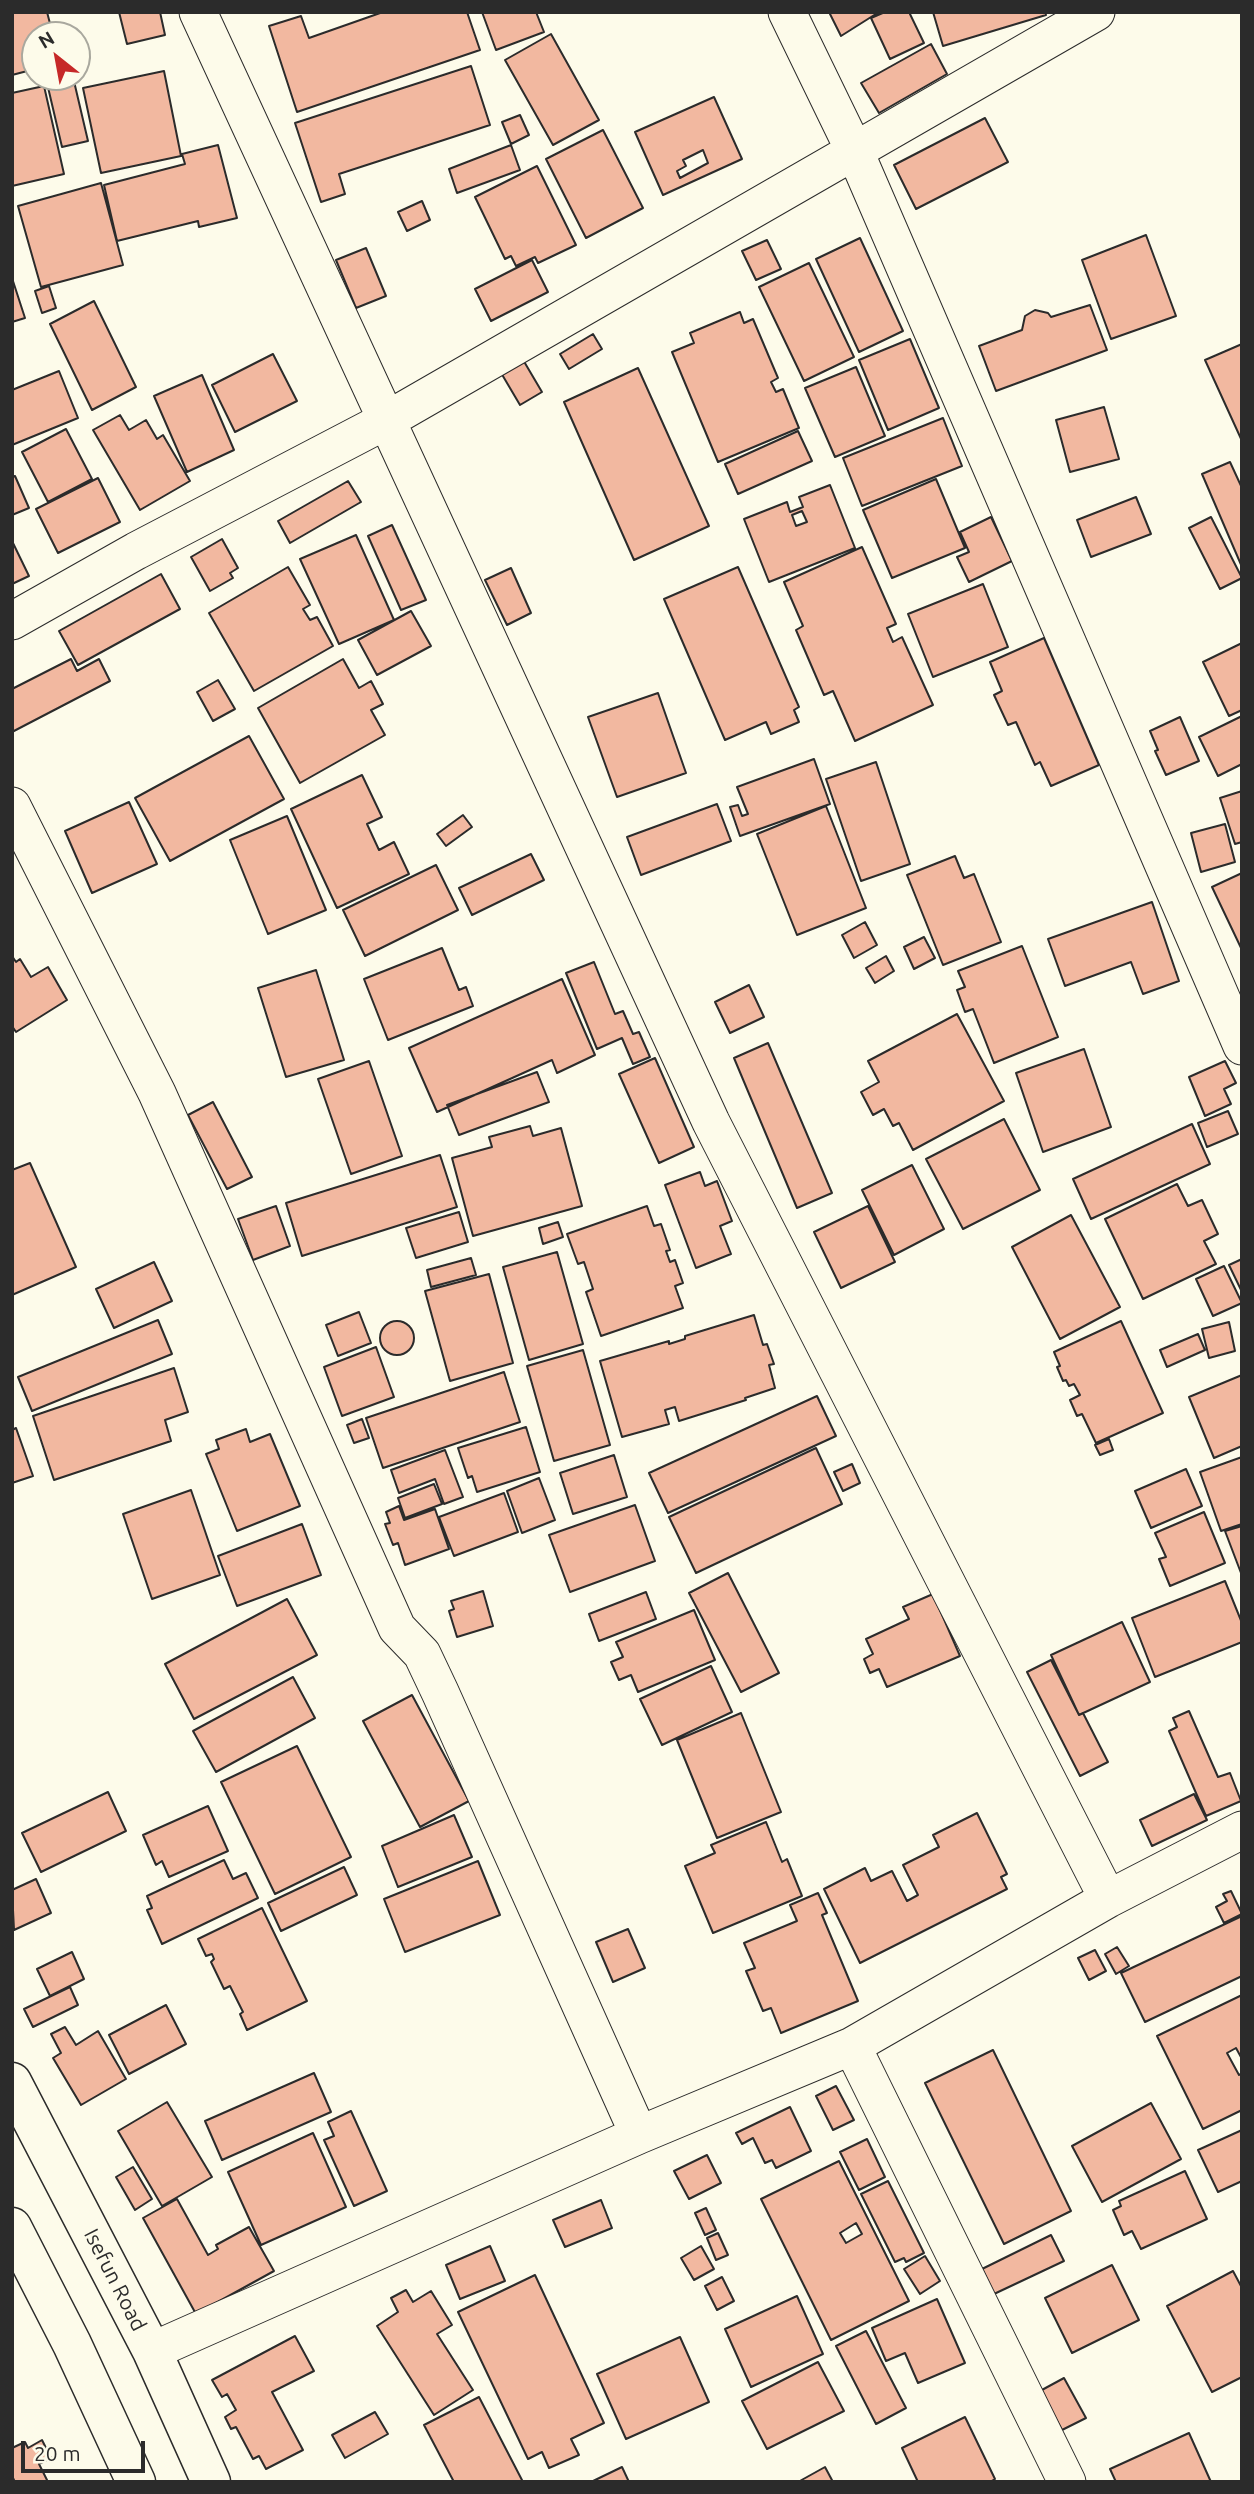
<!DOCTYPE html>
<style>
body{margin:0}
#map{position:relative;width:1254px;height:2494px;overflow:hidden;background:#fdfbea;font-family:Ubuntu,sans-serif}
canvas{display:block}
.frame{position:absolute;inset:0;border:14px solid #2b2b2b;pointer-events:none}
.north{position:absolute;left:21px;top:21px;width:70px;height:70px;box-sizing:border-box;background:#fdfbea;border:2px solid #a9a89e;border-radius:50%;rotate:329deg;font-size:19px;font-weight:700;line-height:28px;text-align:center;color:#2b2b2b}
.north::after{content:'';display:block;margin:auto;width:24px;height:32px;background:#c62828;clip-path:polygon(50% 0,100% 100%,50% 72%,0 100%)}
.scale{position:absolute;left:21px;top:2441px;width:124px;height:32px;box-sizing:border-box;border:4px solid #2b2b2b;border-top:0;padding-left:9px;font-size:21px;line-height:24px;white-space:nowrap;color:#2b2b2b;-webkit-text-stroke:5px #fdfbea;paint-order:stroke}
</style>
<div id="map">
<canvas width="1254" height="2494"></canvas>
<div class="frame"></div>
<div class="north">N</div>
<div class="scale">20 m</div>
</div>
<script>
const c = document.querySelector('canvas').getContext('2d');
c.lineJoin = 'round';
function fill(path, color) { c.fillStyle = color; c.fill(path, 'evenodd'); }
function trace(path, color, width, dash) { c.strokeStyle = color; c.lineWidth = width; c.lineCap = dash ? 'butt' : 'round'; c.setLineDash(dash || []); c.stroke(path); }
function write(font, color, halo, rows, align = 'center') {
  c.font = font + ' Ubuntu,sans-serif'; c.lineWidth = 5; c.setLineDash([]); c.textBaseline = 'middle'; c.strokeStyle = halo; c.fillStyle = color; for (const [text, x, y, turn = 0] of rows) {
    c.save(); c.translate(x, y); c.rotate((+turn || 0) * Math.PI / 180); c.textAlign = isNaN(turn) ? turn : align; if (halo) c.strokeText(text, 0, 0); c.fillText(text, 0, 0); c.restore();
  }
}
const building = new Path2D(`
 M12,12H47L53,35H35V69L12,75Z
 M119,12H160L165,35L127,44Z
 M383,12H467L480,50L297,112L269,26L301,16L309,38Z
 M482,12H536L544,32L496,50Z
 M829,12H879L841,36Z
 M885,12H909L924,43L890,59L871,18Z
 M933,12H1045L1046,15L943,46Z
 M551,34L599,120L553,145L505,60Z
 M931,44L947,74L879,113L861,83Z
 M471,66L490,125L339,174L345,194L321,202L295,123Z
 M164,71L181,156L101,173L83,88Z
 M73,77L88,141L62,147L47,83Z
 M44,86L64,174L12,186V93Z
 M714,97L742,159L663,195L635,132ZM703,150L708,163L680,178L677,171L686,166L683,160Z
 M520,115L529,135L511,144L502,122Z
 M985,118L1008,162L916,209L894,165Z
 M603,130L643,208L586,238L546,159Z
 M218,145L237,218L199,227L198,221L117,241L104,185L185,164L182,154Z
 M511,145L520,170L457,193L449,169Z
 M537,166L576,245L538,263L535,257L516,266L511,256L505,259L475,197Z
 M101,183L123,265L41,287L18,206Z
 M422,201L430,220L407,231L398,212Z
 M1146,235L1176,316L1111,339L1082,260Z
 M860,238L903,331L859,352L816,259Z
 M767,240L781,269L756,280L742,251Z
 M366,248L386,296L356,308L336,260Z
 M532,260L548,292L491,321L475,289Z
 M809,263L854,357L804,381L759,287Z
 M12,278L25,318L12,322Z
 M49,286L56,308L42,313L35,291Z
 M94,301L136,387L92,410L50,324Z
 M1090,305L1107,350L996,391L979,346L1022,330L1025,316L1035,310L1048,313L1051,317Z
 M740,312L744,323L753,319L778,378L771,382L776,392L783,389L799,428L718,462L672,352L694,343L690,333Z
 M593,334L602,349L569,369L560,354Z
 M910,339L939,408L888,430L859,360Z
 M1242,344V441L1205,360Z
 M519,353L542,392L520,405L497,366Z
 M273,354L297,401L235,432L212,385Z
 M856,367L885,436L835,457L805,388Z
 M638,368L709,526L634,560L564,402Z
 M59,371L78,418L12,445V390Z
 M202,375L234,450L187,472L154,396Z
 M1104,407L1119,459L1070,472L1056,420Z
 M120,415L129,430L146,420L157,439L163,435L190,481L140,510L93,430Z
 M943,418L962,466L862,506L843,458Z
 M66,429L92,479L48,502L22,452Z
 M798,431L812,461L738,494L725,464Z
 M1230,462L1242,488V567L1202,474Z
 M15,476L29,508L12,515V477Z
 M98,478L120,522L58,553L36,509Z
 M936,479L965,548L892,578L863,510Z
 M348,481L361,502L290,543L278,521Z
 M830,485L855,548L769,582L744,519L787,502L790,512L803,507L799,497ZM802,511L807,522L796,526L792,515Z
 M1136,497L1151,534L1091,557L1077,520Z
 M991,517L1012,561L969,582L957,557L969,552L960,532Z
 M1211,517L1242,578L1220,589L1189,528Z
 M392,525L426,600L401,610L368,536Z
 M356,535L394,620L339,644L300,559Z
 M222,539L238,568L230,573L233,578L210,591L191,557Z
 M12,541L29,576L12,584Z
 M862,547L896,624L887,628L893,642L902,637L933,705L855,741L833,691L824,695L796,630L803,626L784,582Z
 M288,567L310,605L303,609L310,620L317,617L333,646L254,691L209,613Z
 M738,567L799,707L794,710L799,722L771,734L766,722L725,740L664,599Z
 M511,568L531,613L507,625L485,580Z
 M161,574L180,609L78,665L59,631Z
 M983,584L1008,647L933,677L908,614Z
 M411,611L431,646L377,675L358,640Z
 M1044,638L1099,765L1051,786L1040,762L1035,765L1016,722L1008,725L994,695L1002,691L990,662Z
 M1242,643V710L1229,716L1203,662Z
 M71,659L77,671L99,659L110,681L12,732V689Z
 M343,659L359,688L371,681L383,704L371,710L385,735L300,783L258,708Z
 M218,680L235,709L213,721L197,692Z
 M658,693L686,773L617,797L588,717Z
 M1242,716V764L1218,776L1199,737Z
 M1180,717L1199,761L1166,775L1155,751L1158,750L1150,731Z
 M249,736L284,799L170,861L135,798Z
 M814,759L830,804L740,836L730,807L738,805L742,816L748,814L737,787Z
 M876,762L910,864L861,881L826,779Z
 M362,775L382,817L367,824L379,850L394,842L409,874L337,908L291,809Z
 M1242,791V842L1235,844L1220,798Z
 M129,802L157,864L92,893L65,831Z
 M717,804L731,841L641,875L627,837Z
 M826,806L866,908L797,935L757,834Z
 M463,815L472,827L446,846L437,834Z
 M287,816L326,910L268,934L230,840Z
 M1225,824L1235,862L1201,872L1191,833Z
 M531,854L544,880L472,915L459,888Z
 M955,856L964,878L974,874L1001,942L943,965L907,875Z
 M436,865L458,910L365,956L343,910Z
 M1242,873V950L1212,887Z
 M1152,902L1179,981L1143,994L1131,962L1065,986L1048,939Z
 M865,922L877,945L854,958L842,935Z
 M924,937L935,958L914,969L904,947Z
 M1022,946L1058,1037L994,1063L973,1009L965,1012L957,990L965,987L958,971Z
 M442,948L459,990L466,987L473,1006L388,1040L364,979Z
 M12,956L16,962L20,959L31,977L48,967L67,1000L16,1032L12,1026Z
 M886,956L894,971L875,983L866,968Z
 M594,962L615,1014L623,1011L633,1034L639,1032L650,1057L633,1064L622,1038L597,1049L566,973Z
 M316,970L344,1060L286,1077L258,988Z
 M562,979L595,1055L557,1073L552,1060L437,1112L409,1048Z
 M749,985L764,1017L730,1033L715,1002Z
 M957,1014L1004,1101L913,1150L899,1123L893,1126L884,1109L873,1115L861,1092L879,1082L868,1061Z
 M768,1043L832,1193L797,1208L734,1058Z
 M1084,1049L1111,1127L1043,1152L1016,1073Z
 M655,1058L694,1147L659,1163L619,1074Z
 M369,1061L402,1156L351,1174L318,1079Z
 M1225,1061L1236,1083L1224,1089L1231,1104L1205,1116L1189,1077Z
 M537,1072L549,1102L459,1135L447,1105Z
 M213,1102L252,1177L227,1189L188,1115Z
 M1228,1111L1238,1134L1207,1147L1198,1123Z
 M1004,1119L1040,1190L963,1229L926,1159Z
 M1192,1124L1210,1164L1091,1219L1073,1179Z
 M530,1126L533,1136L561,1128L582,1206L473,1236L452,1158L492,1147L489,1137Z
 M440,1155L457,1207L302,1256L286,1203Z
 M30,1163L76,1267L12,1295V1170Z
 M912,1165L944,1229L894,1255L862,1190Z
 M700,1172L705,1186L717,1181L732,1221L720,1226L731,1254L696,1268L665,1185Z
 M1177,1184L1188,1206L1202,1200L1218,1234L1204,1241L1216,1264L1143,1299L1105,1219Z
 M276,1206L290,1246L253,1260L238,1219Z
 M647,1206L654,1226L661,1224L670,1250L666,1251L670,1262L675,1260L683,1283L675,1286L683,1308L601,1336L586,1292L593,1289L584,1262L578,1264L567,1234Z
 M868,1206L895,1262L841,1288L814,1232Z
 M459,1212L468,1242L416,1258L406,1228Z
 M1071,1215L1120,1307L1060,1339L1012,1247Z
 M558,1222L563,1237L543,1244L539,1228Z
 M557,1252L583,1344L529,1360L503,1267Z
 M471,1258L476,1275L431,1287L427,1270Z
 M1242,1259V1292L1229,1265Z
 M154,1262L172,1301L114,1328L96,1289Z
 M1224,1266L1242,1303L1213,1316L1196,1279Z
 M489,1274L513,1363L450,1381L425,1291Z
 M359,1312L371,1343L338,1356L326,1325Z
 M754,1315L763,1345L767,1344L774,1364L769,1365L775,1388L745,1398L746,1400L679,1421L675,1407L665,1410L669,1424L622,1437L600,1361L669,1341V1344L685,1339V1336Z
 M158,1320L172,1354L32,1411L18,1377Z
 M380 1338a17 17 0 1 1 34 0a17 17 0 1 1-34 0Z
 M1121,1321L1163,1413L1096,1443L1082,1414L1077,1416L1070,1400L1080,1395L1074,1384L1069,1386L1066,1380L1063,1381L1057,1367L1060,1366L1054,1352Z
 M1229,1322L1235,1351L1209,1358L1202,1329Z
 M1198,1334L1205,1350L1167,1367L1160,1350Z
 M376,1347L394,1397L342,1416L324,1367Z
 M583,1350L610,1445L554,1461L527,1366Z
 M174,1368L188,1412L165,1420L171,1441L54,1480L33,1416Z
 M504,1372L520,1422L383,1468L366,1418Z
 M1242,1375V1446L1214,1458L1189,1397Z
 M817,1396L836,1436L668,1513L649,1473Z
 M362,1419L369,1438L354,1443L347,1425Z
 M526,1427L540,1472L477,1492L472,1476L468,1478L458,1448Z
 M16,1428L33,1476L12,1483V1430Z
 M246,1429L250,1442L270,1434L300,1506L237,1531L206,1454L219,1449L216,1440Z
 M1109,1439L1113,1450L1100,1455L1095,1445Z
 M816,1448L842,1504L696,1573L669,1517Z
 M445,1450L463,1497L444,1504L435,1479L399,1493L391,1470Z
 M614,1455L627,1497L573,1514L560,1473Z
 M1242,1457V1524L1221,1531L1200,1472Z
 M852,1464L860,1483L843,1491L834,1472Z
 M1186,1469L1202,1506L1151,1528L1135,1491Z
 M539,1478L555,1520L522,1533L507,1491Z
 M434,1484L442,1504L405,1518L398,1498Z
 M191,1490L220,1575L152,1599L123,1514Z
 M504,1493L518,1532L454,1556L439,1517Z
 M635,1505L655,1561L570,1592L549,1535Z
 M399,1506L404,1520L435,1509L449,1549L405,1565L398,1543L393,1545L385,1524L390,1523L386,1512Z
 M1204,1512L1225,1563L1170,1586L1159,1559L1166,1557L1155,1533Z
 M302,1524L321,1575L237,1606L218,1556Z
 M1242,1526V1573H1241L1225,1531Z
 M728,1573L779,1673L741,1692L689,1593Z
 M1225,1581L1242,1623V1642L1155,1677L1132,1618Z
 M483,1591L493,1626L457,1637L449,1611L454,1609L451,1601Z
 M646,1592L656,1619L599,1641L589,1614Z
 M933,1594L960,1656L887,1687L879,1669L870,1673L864,1659L873,1654L866,1639L909,1619L903,1607Z
 M287,1599L317,1655L194,1719L165,1664Z
 M694,1610L715,1660L638,1692L631,1675L619,1680L611,1662L623,1657L616,1642Z
 M1122,1622L1150,1682L1079,1715L1051,1655Z
 M1051,1660L1079,1715L1083,1713L1108,1762L1080,1776L1027,1672Z
 M711,1666L732,1712L662,1745L640,1699Z
 M293,1677L315,1718L216,1772L193,1731Z
 M412,1695L469,1801L420,1827L363,1721Z
 M1189,1711L1218,1777L1230,1773L1241,1801L1206,1816L1169,1731L1177,1727L1173,1718Z
 M741,1713L781,1812L717,1838L677,1740Z
 M297,1746L351,1857L275,1894L221,1782Z
 M108,1792L126,1831L41,1872L22,1833Z
 M1194,1794L1207,1820L1152,1846L1140,1820Z
 M208,1806L228,1851L169,1877L162,1861L156,1865L143,1835Z
 M977,1813L1007,1874L1001,1877L1007,1889L860,1963L824,1889L865,1868L871,1881L892,1871L907,1901L918,1895L903,1865L939,1847L933,1835Z
 M454,1815L472,1857L398,1887L382,1846Z
 M766,1822L782,1862L787,1859L802,1896L713,1933L685,1866L715,1853L711,1845Z
 M224,1860L233,1879L246,1873L258,1898L162,1944L147,1910L152,1908L147,1896Z
 M478,1861L500,1915L405,1952L384,1899Z
 M344,1867L357,1895L281,1931L268,1903Z
 M36,1879L51,1913L14,1930L12,1890Z
 M1231,1891L1242,1914L1224,1923L1216,1907L1227,1901L1223,1894Z
 M818,1893L827,1913L822,1915L858,2001L781,2033L771,2008L763,2011L746,1971L755,1968L744,1943L797,1921L790,1905Z
 M262,1908L307,2001L247,2030L240,2014L243,2012L230,1986L224,1989L211,1962L214,1959L212,1954L206,1956L198,1939Z
 M1242,1916V1976L1145,2022L1121,1973Z
 M628,1929L645,1968L613,1982L596,1942Z
 M1117,1947L1129,1966L1116,1974L1105,1954Z
 M1095,1950L1106,1971L1089,1980L1078,1958Z
 M72,1952L84,1979L50,1996L37,1969Z
 M70,1987L78,2005L33,2027L24,2009Z
 M1242,1995V2059L1236,2048L1227,2053L1239,2075L1242,2073V2110L1203,2129L1157,2036Z
 M166,2005L186,2044L129,2074L109,2035Z
 M65,2027L76,2045L98,2031L126,2079L81,2105L53,2058L61,2053L51,2034Z
 M993,2050L1071,2211L1004,2244L925,2083Z
 M314,2073L331,2112L222,2160L205,2121Z
 M836,2086L854,2120L833,2130L816,2096Z
 M167,2102L212,2177L162,2206L118,2131Z
 M1151,2103L1181,2159L1102,2202L1072,2146Z
 M790,2107L811,2151L776,2168L772,2160L765,2163L753,2138L742,2144L736,2133Z
 M351,2111L387,2191L354,2206L324,2140L334,2136L328,2122Z
 M1242,2130V2181L1218,2192L1198,2150Z
 M313,2133L346,2207L261,2245L228,2172Z
 M867,2139L885,2177L859,2190L840,2152Z
 M707,2155L721,2183L689,2199L674,2171Z
 M839,2161L909,2301L831,2340L761,2199ZM856,2223L862,2234L846,2243L840,2233Z
 M133,2167L152,2199L135,2210L116,2177Z
 M1185,2171L1207,2219L1141,2249L1132,2231L1124,2235L1113,2210L1121,2206L1119,2201Z
 M888,2181L924,2253L906,2262L904,2258L895,2262L861,2194Z
 M177,2199L208,2255L218,2249L216,2245L249,2227L274,2271L196,2314L143,2218Z
 M601,2200L612,2228L565,2247L553,2220Z
 M706,2208L716,2230L705,2235L695,2213Z
 M718,2233L728,2255L716,2260L707,2238Z
 M1051,2235L1064,2261L994,2294L982,2269Z
 M490,2246L505,2281L460,2299L446,2265Z
 M701,2246L714,2269L694,2280L681,2258Z
 M925,2256L940,2281L920,2294L904,2269Z
 M1112,2265L1139,2320L1072,2353L1045,2298Z
 M1233,2271L1242,2288V2377L1212,2392L1167,2306Z
 M535,2275L604,2423L571,2439L579,2455L549,2468L542,2452L528,2459L458,2312Z
 M722,2277L734,2301L717,2310L705,2286Z
 M406,2290L413,2302L431,2291L452,2325L437,2334L473,2390L434,2415L377,2326L398,2312L391,2298Z
 M797,2296L823,2354L751,2387L725,2329Z
 M937,2299L965,2363L918,2383L905,2353L886,2361L872,2328Z
 M866,2331L906,2408L876,2424L836,2346Z
 M295,2336L314,2371L272,2392L303,2450L266,2469L259,2456L253,2459L236,2427L231,2429L225,2417L236,2410L227,2394L222,2397L212,2380Z
 M680,2337L709,2402L626,2439L597,2374Z
 M818,2362L844,2411L767,2449L742,2401Z
 M1064,2378L1086,2418L1062,2430L1040,2391Z
 M479,2397L523,2482H454L424,2425Z
 M375,2412L388,2434L345,2458L332,2435Z
 M965,2417L995,2479L990,2482H918L902,2448Z
 M1189,2433L1211,2482H1116L1110,2469Z
 M42,2440L51,2458L39,2464L48,2482H15L12,2476V2448L25,2442L28,2448Z
 M622,2467L629,2482H591Z
 M825,2467L833,2482H798Z`);
fill(building, '#f2b8a0');
trace(building, '#2b2b2b', 2);
const minor = new Path2D(`
 M198,12L711,1122L1108,1899
 M787,12L855,152L1242,1046
 M12,621L136,551L387,420L1096,12
 M12,806L157,1093L397,1628L422,1654L440,1692L639,2135
 M852,2046L1067,2482
 M152,2351L639,2135L852,2046L1108,1899L1242,1830`);
const tertiary = new Path2D(`
 M12,2082L152,2351L211,2482
 M12,2227L72,2344L136,2482`);
trace(minor, '#2b2b2b', 39);
trace(tertiary, '#2b2b2b', 41);
trace(minor, '#fdfbea', 37);
trace(tertiary, '#fdfbea', 38);
write('21px', '#2b2b2b', '#fdfbea', [
 ["Isefun Road",115,2280,63]
]);
</script>
